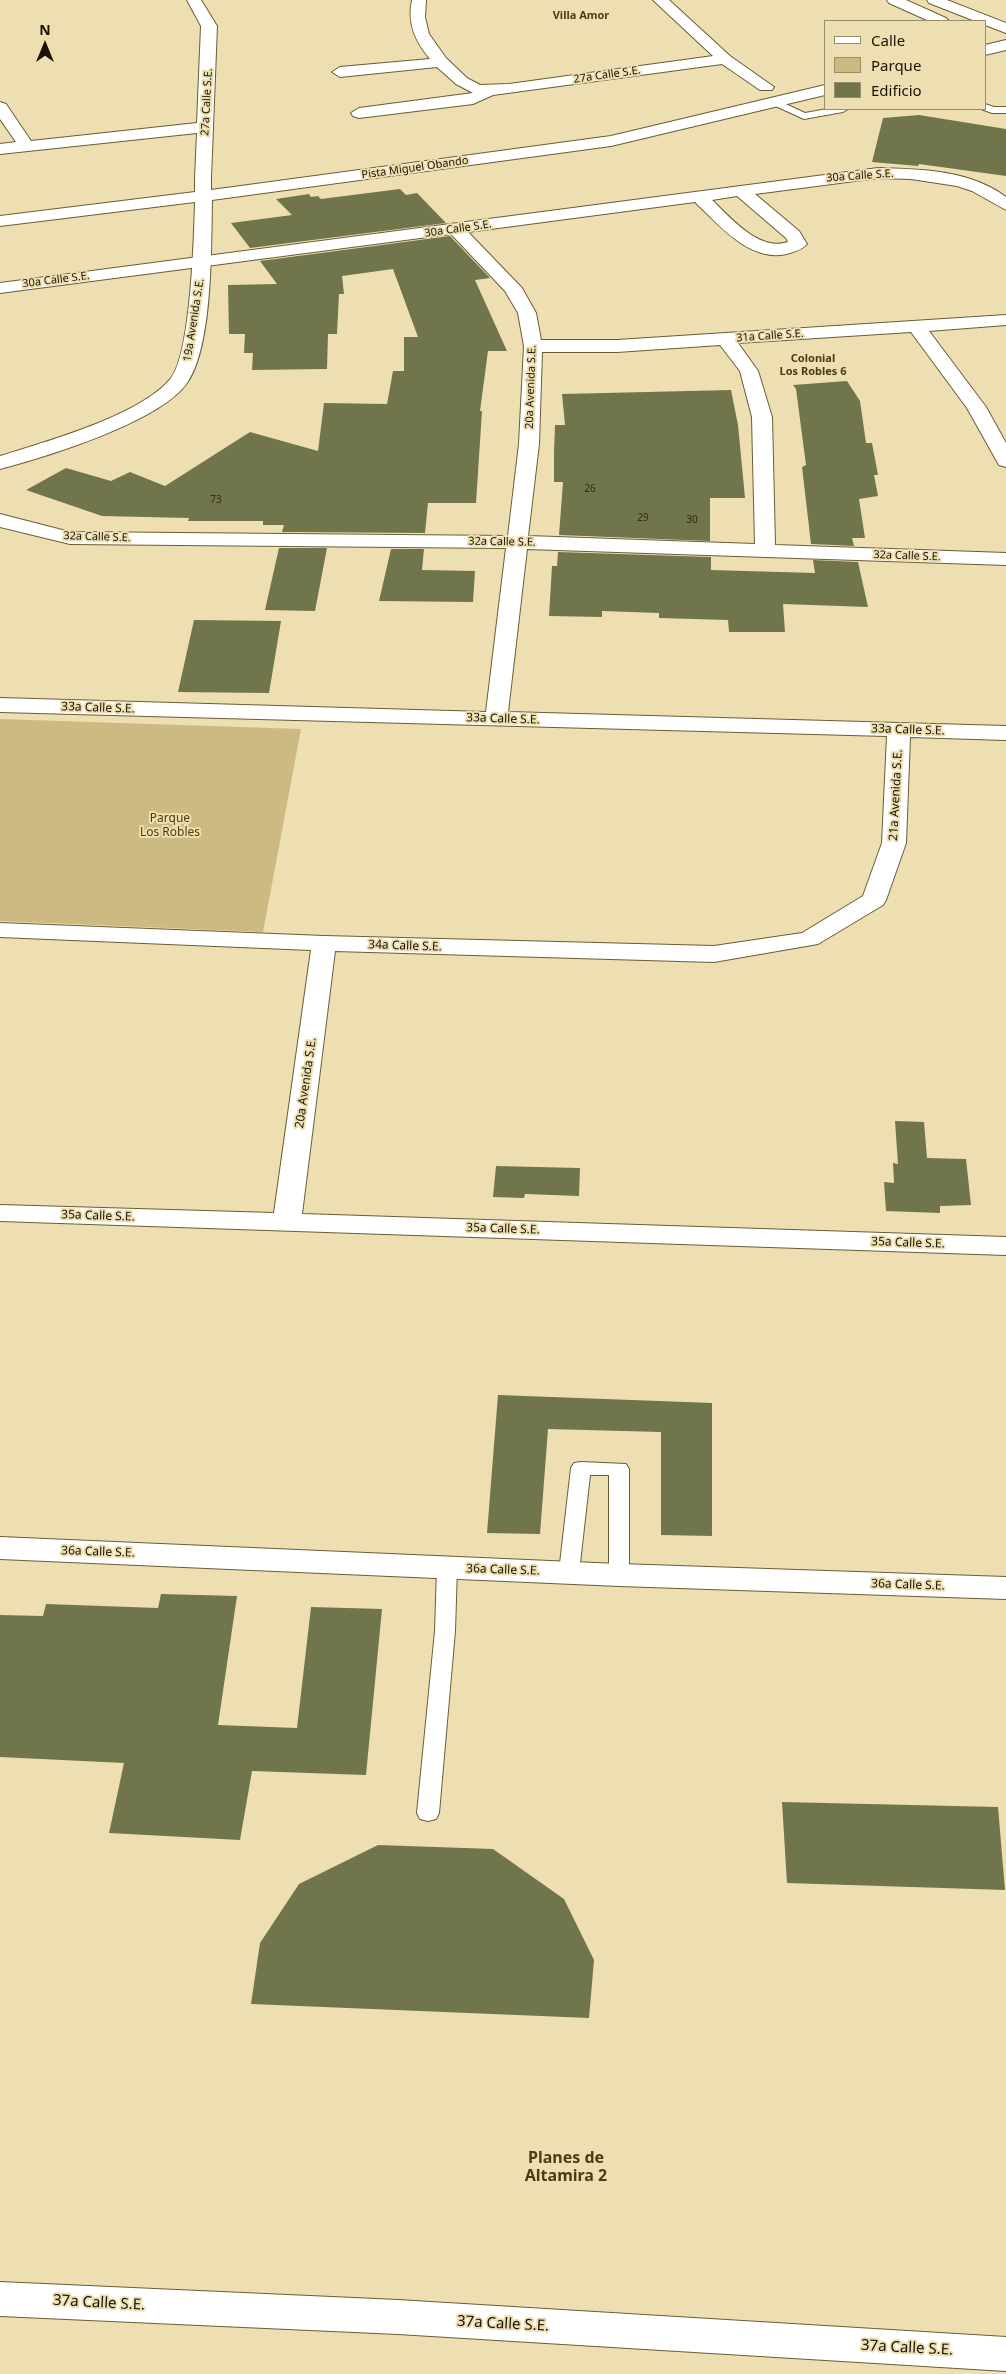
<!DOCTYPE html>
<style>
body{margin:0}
#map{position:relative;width:1006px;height:2374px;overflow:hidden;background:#eedfb2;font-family:"Noto Sans",sans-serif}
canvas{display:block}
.legend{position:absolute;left:824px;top:20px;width:162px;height:90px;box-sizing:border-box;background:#eedfb2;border:1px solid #998e6c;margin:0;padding:6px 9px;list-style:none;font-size:15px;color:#191404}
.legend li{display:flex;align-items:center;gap:10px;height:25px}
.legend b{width:25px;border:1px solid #998e6c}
.north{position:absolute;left:20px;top:20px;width:50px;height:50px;-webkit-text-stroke:4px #eedfb2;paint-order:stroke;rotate:0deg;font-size:14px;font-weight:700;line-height:20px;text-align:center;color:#191404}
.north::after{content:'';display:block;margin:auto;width:18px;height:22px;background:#191404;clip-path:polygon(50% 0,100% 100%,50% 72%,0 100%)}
</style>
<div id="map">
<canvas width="1006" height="2374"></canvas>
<ul class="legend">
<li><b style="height:6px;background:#fff"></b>Calle</li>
<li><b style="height:14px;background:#ccba82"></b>Parque</li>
<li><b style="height:14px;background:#71754b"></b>Edificio</li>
</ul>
<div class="north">N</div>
</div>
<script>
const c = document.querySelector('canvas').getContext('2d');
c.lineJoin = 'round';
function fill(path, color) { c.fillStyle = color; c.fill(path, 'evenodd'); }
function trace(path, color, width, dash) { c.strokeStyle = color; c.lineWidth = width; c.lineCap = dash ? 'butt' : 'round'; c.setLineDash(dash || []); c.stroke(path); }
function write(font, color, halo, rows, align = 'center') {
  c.font = font + ' "Noto Sans",sans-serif'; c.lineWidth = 4; c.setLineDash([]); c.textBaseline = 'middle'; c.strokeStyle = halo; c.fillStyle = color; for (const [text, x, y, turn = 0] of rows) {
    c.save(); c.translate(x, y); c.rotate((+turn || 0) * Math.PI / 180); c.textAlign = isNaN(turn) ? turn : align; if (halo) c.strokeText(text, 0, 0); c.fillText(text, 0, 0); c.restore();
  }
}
fill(new Path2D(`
 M0,719L301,729L263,932L0,921Z`), '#ccba82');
fill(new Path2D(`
 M919,115L1006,129V176L919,164L918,166L872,162L883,118Z
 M400,189L406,195L417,193L446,223L250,248L231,223L292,215L276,199L309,194L311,197L318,196L321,199Z
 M450,236L490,278L475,280L507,351H488L480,411H482L476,503H428L425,533L282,532L284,525H263V521H188L189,518L102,516L26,490L66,468L111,481L130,472L165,486L250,432L318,451L324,403L387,404L393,371H404V337H418L393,269L342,276L344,294H339L337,334H328L327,369L252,370L253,353H244L245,334H229L228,285L277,284L260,261Z
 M847,381L860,401L866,443H872L878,475H874L878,496L859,499L865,538H852L854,546L811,544L802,467L806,465L796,389L793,385Z
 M731,390L738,425L745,498H710V541L559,535L563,482H554V453L555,425H565L562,394Z
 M279,548H327L315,611L265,610Z
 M391,549H424L422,570L475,571L473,602L379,601Z
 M558,552L711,557V570L815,573L813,560L858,562L868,607L783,604L785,632H729L728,620L659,618V613L602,611V617L549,616L552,566H557Z
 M194,620L281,621L269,693L178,692Z
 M895,1121L924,1122L927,1158L966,1159L971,1205L940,1206V1213L886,1211L884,1182L894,1183L893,1163L898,1164Z
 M496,1166L580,1168L579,1196L525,1194L524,1198L493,1197Z
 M498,1395L712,1403V1536L661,1535V1432L548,1429L540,1534L487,1533Z
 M161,1594L237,1596L218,1725L297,1728L311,1607L382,1609L366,1775L252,1771L240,1840L109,1833L124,1763L0,1757V1615L43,1616L46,1604L158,1608Z
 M782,1802L998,1807L1005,1890L787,1883Z
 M378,1845L493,1849L564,1899L594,1960L589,2018L251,2004L260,1943L299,1884Z`), '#71754b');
const lane = new Path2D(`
 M775,99L805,113L827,109H848L843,112L804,119L771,104L770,102Z
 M985,104L994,107H1006V113H992L981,109H985Z
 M581,1462L626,1464L629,1469V1575L626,1580L619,1582L612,1580L609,1575V1475H590L579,1572L576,1577L569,1579L562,1577L559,1572L571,1468L574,1463Z
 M447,1561L454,1563L457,1568L455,1631L439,1813L436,1819L428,1821L420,1819L417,1813L435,1631L437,1568L440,1563Z`);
const street = new Path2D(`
 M187,0H201L217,26L211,178L209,182H197L195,178L197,133L0,154V144L16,142L0,119V102L6,104L31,141L197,123L201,26Z
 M412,0H426L425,17L429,34L446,58L467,78L480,85L509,84L713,56L653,0H669L730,56L774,87L772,90H760L722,64L493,95L473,104L359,118L353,116L351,113L359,108L473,93L456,84L437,67L340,77L332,72L340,67L430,59C415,41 407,23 412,0Z
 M878,168C921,169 970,170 1006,197V210L972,191L957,186L911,179L878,178L755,194L799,231L807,244C803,249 796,251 790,253C752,265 719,225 695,202L468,232L522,288L536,313L541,340H617L1006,315V325L929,331L986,407L1006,443V467L999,465L967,408L911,332L738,343L758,371L772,417L775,545L1006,553V565L527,549L508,712L1006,726V740L910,737L906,843L886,900L883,905L818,944L714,962L335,951L302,1214L1006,1237V1255L0,1221V1205L274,1213L311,950L0,937V923L324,936L714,946L802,933L863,896L882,843L887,736L0,712V698L486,712L506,548L70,544L0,527V514L70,532L508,536L519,444L524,346L518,313L505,291L451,234L0,293V283ZM737,196L786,238L788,242C759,252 731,218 712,200ZM720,345L740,371L752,417L755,544L528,536L539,444L542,352H617Z
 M0,1537L619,1564L1006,1577V1599L619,1586L0,1559Z
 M0,2282L398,2300L1006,2337V2371L398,2334L0,2316Z`);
const secondary = new Path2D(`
 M887,0H906L946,18L949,21H929L889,3Z
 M927,0H947L1006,23V33L985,25V21H975L929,3Z
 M1006,40V50L985,55V45Z
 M825,85V95L611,146L212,200C211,246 213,346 187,383C160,422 46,457 0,469V456C45,442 142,415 171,378C191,352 194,238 195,202L0,226V216L195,192V178L197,174H209L211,178V190L611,136Z`);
trace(lane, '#6a5d34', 2);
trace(street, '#6a5d34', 2);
trace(secondary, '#6a5d34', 2);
fill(lane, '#fff');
fill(street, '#fff');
fill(secondary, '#fff');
write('10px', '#2f2c16', null, [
 ["26",590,489],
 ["73",216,500],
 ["29",643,518],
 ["30",692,520]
]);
write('bold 11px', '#4a3d13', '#eedfb2', [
 ["Villa Amor",581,16],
 ["Colonial",813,359],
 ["Los Robles 6",813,372]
]);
write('11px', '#191404', '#eedfb2', [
 ["27a Calle S.E.",607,75,-8],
 ["27a Calle S.E.",207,102,-87],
 ["Pista Miguel Obando",415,168,-8],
 ["30a Calle S.E.",860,176,-4],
 ["30a Calle S.E.",458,229,-8],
 ["30a Calle S.E.",56,280,-7],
 ["19a Avenida S.E.",194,320,-81],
 ["31a Calle S.E.",770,336,-4],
 ["20a Avenida S.E.",531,387,-88],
 ["32a Calle S.E.",97,537,2],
 ["32a Calle S.E.",502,542,1],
 ["32a Calle S.E.",907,556,2]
]);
write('12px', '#191404', '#eedfb2', [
 ["33a Calle S.E.",98,708,2],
 ["33a Calle S.E.",503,719,2],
 ["33a Calle S.E.",908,730,2],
 ["21a Avenida S.E.",896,795,-87],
 ["34a Calle S.E.",405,946,2],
 ["20a Avenida S.E.",306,1083,-82],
 ["35a Calle S.E.",98,1216,2],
 ["35a Calle S.E.",503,1229,2],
 ["35a Calle S.E.",908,1243,2],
 ["36a Calle S.E.",98,1552,2],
 ["36a Calle S.E.",503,1570,2],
 ["36a Calle S.E.",908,1585,2]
]);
write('12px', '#4b3c06', '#eedfb2', [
 ["Parque",170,819],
 ["Los Robles",170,833]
]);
write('15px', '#191404', '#eedfb2', [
 ["37a Calle S.E.",99,2303,3],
 ["37a Calle S.E.",503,2324,3],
 ["37a Calle S.E.",907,2348,3]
]);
write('bold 16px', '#4a3d13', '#eedfb2', [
 ["Planes de",566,2158],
 ["Altamira 2",566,2176]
]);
</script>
